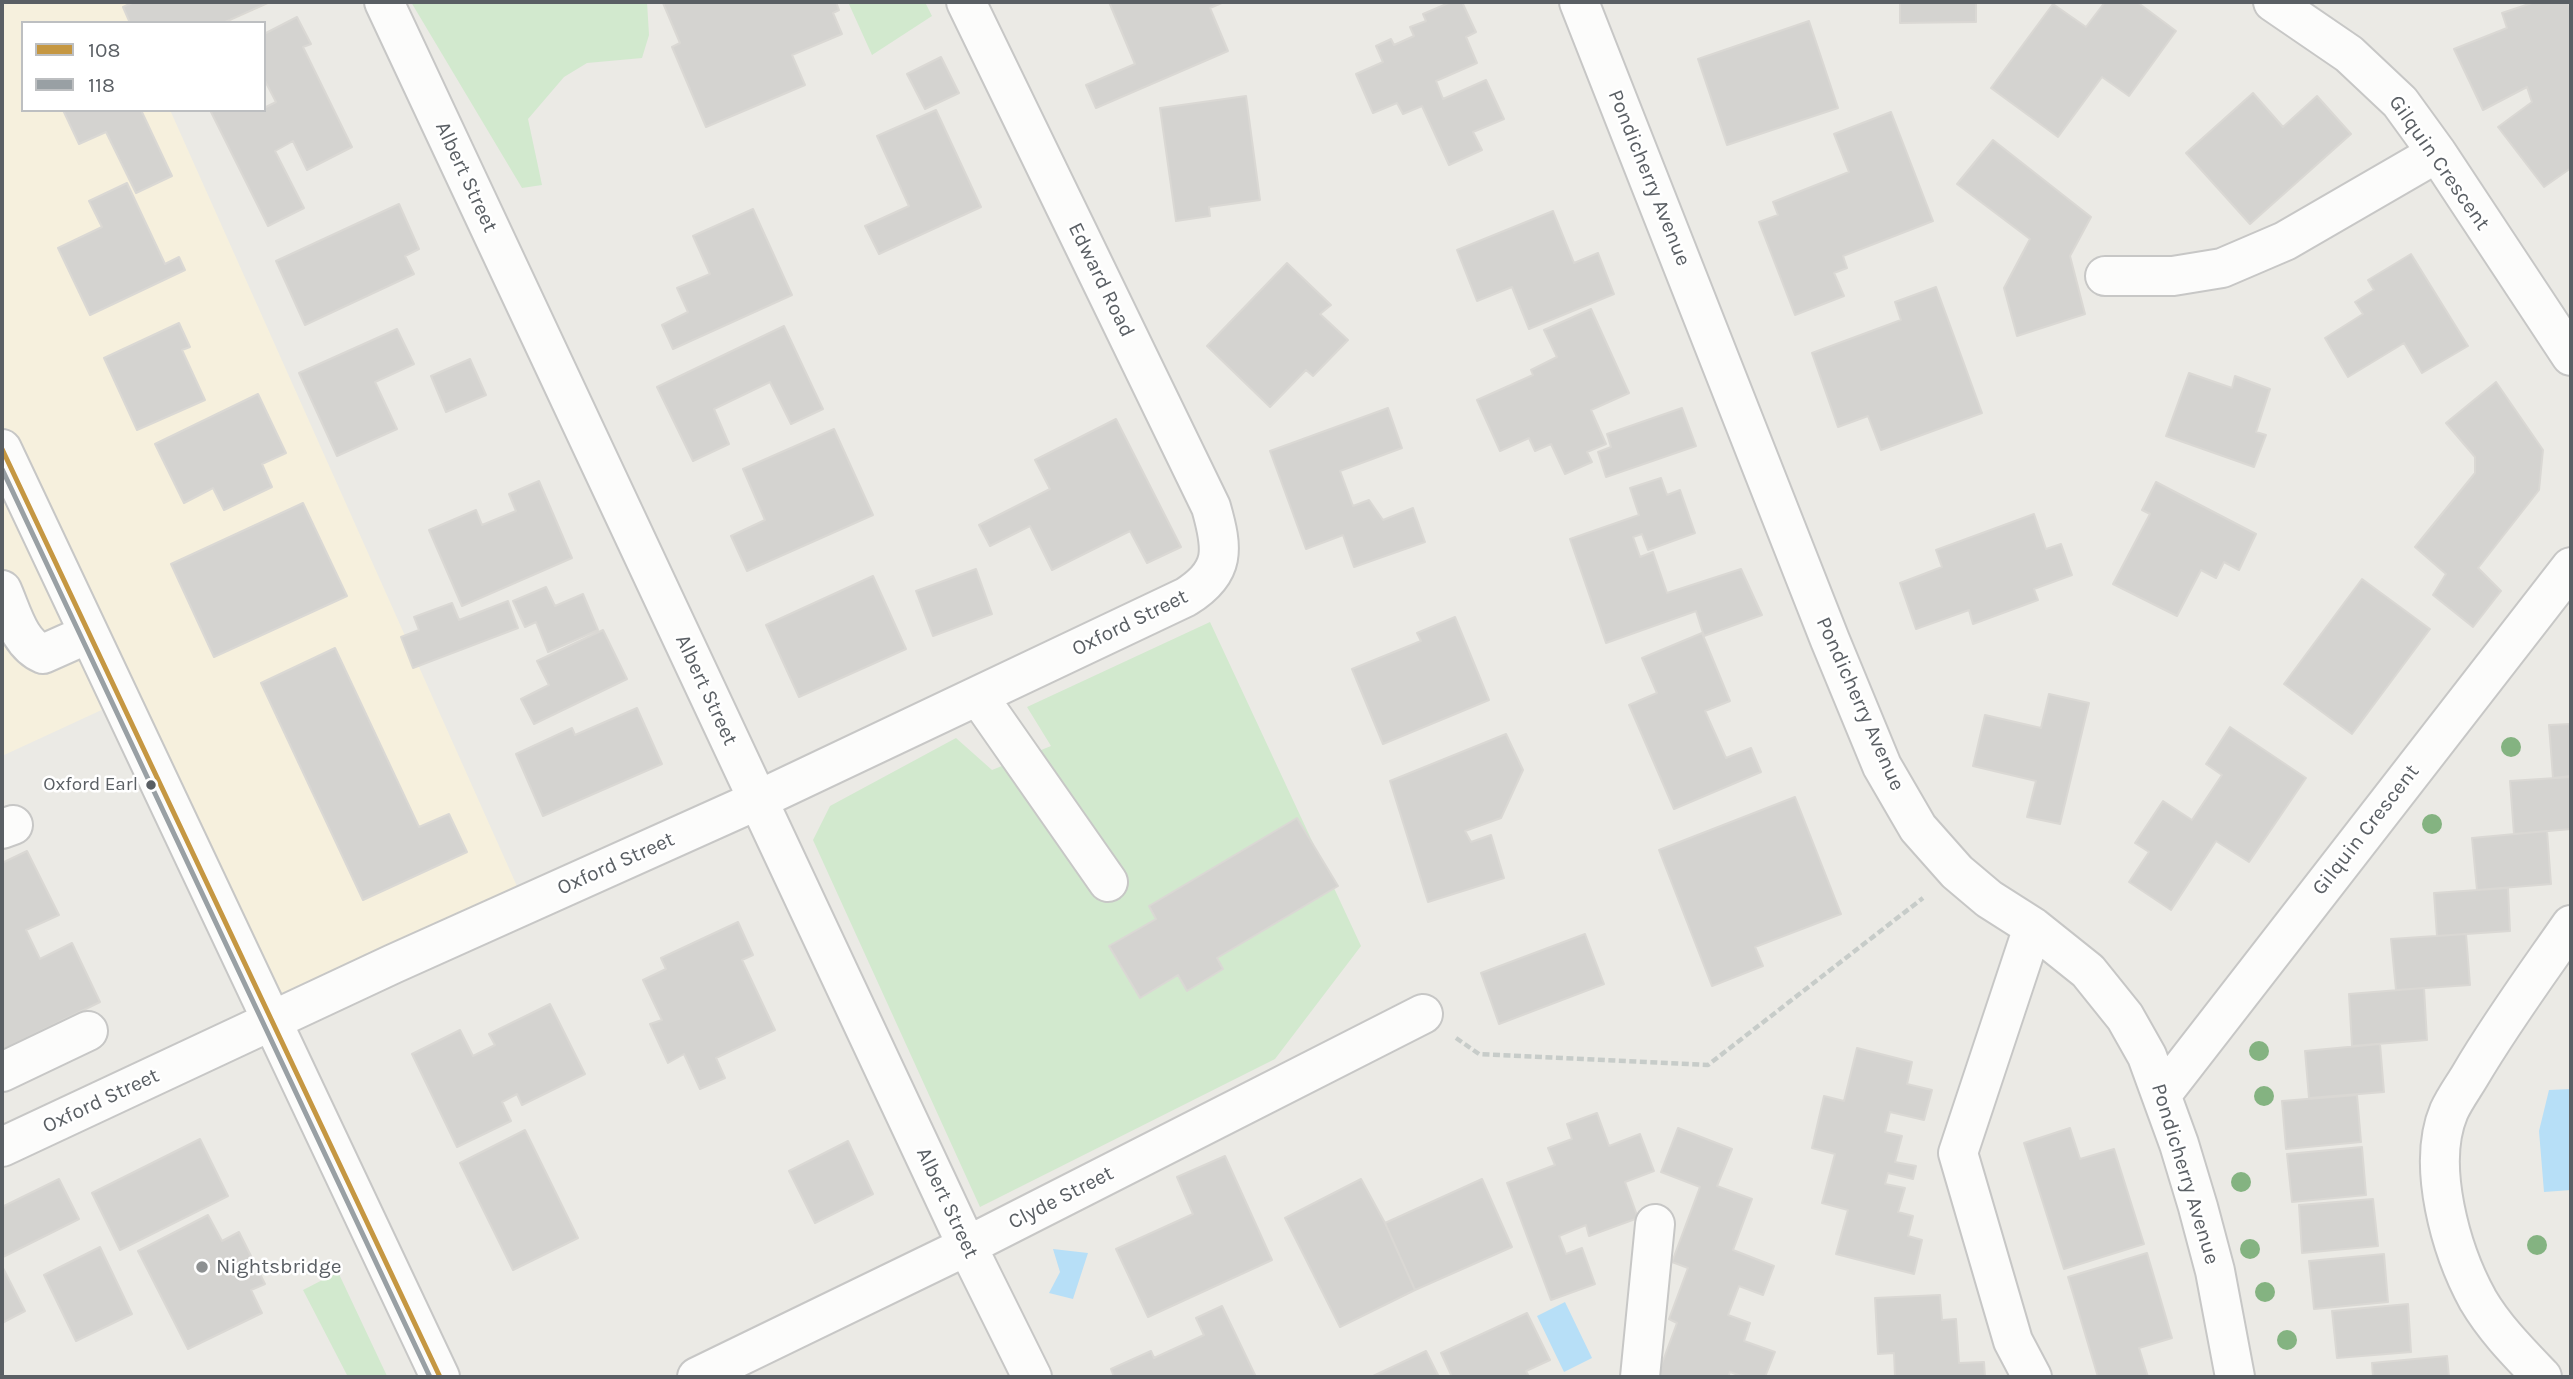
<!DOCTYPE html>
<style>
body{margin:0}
#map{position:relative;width:2573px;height:1379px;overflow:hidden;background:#ebeae5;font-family:Karla,sans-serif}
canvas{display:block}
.frame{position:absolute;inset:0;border:4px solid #5a5f64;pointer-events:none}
.legend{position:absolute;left:21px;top:21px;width:245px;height:91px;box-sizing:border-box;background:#fff;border:2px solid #bdbfc1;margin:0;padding:9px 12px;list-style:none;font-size:21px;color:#5a5f64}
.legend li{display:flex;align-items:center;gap:14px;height:35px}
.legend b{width:35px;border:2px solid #bdbfc1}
</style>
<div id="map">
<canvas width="2573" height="1379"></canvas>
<div class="frame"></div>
<ul class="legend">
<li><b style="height:9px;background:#c59742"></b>108</li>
<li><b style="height:9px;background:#99a0a4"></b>118</li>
</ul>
</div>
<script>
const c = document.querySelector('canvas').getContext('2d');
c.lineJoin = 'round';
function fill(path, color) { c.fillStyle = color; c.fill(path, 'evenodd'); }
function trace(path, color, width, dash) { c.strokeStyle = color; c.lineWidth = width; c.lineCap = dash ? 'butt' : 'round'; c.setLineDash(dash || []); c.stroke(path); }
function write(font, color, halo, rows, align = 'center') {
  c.font = font + ' Karla,sans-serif'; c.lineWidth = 5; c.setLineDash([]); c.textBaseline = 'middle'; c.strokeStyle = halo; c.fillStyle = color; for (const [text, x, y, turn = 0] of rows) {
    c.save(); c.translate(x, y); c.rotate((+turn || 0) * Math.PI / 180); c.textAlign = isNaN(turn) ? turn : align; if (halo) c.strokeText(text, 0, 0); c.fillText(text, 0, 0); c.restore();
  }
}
fill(new Path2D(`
 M2,2H273L225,23H23V110H170L529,913L274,1021L121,701L2,756Z`), '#f6f0dd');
fill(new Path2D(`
 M411,2H647L649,35L642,58L587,63L564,77L528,119L542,185L522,188Z
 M848,2H925L932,16L872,55Z
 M1210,622L1361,946L1275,1059L980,1207L813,840L830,806L956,738L992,770L1051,746L1027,707Z
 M338,1272L387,1376L388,1377H348L303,1290Z`), '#d2e9ce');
fill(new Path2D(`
 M2571,1089V1190L2544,1192L2539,1131L2549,1090Z
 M1053,1249L1088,1253L1073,1299L1049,1293L1060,1272Z
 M1565,1302L1592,1358L1564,1372L1537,1316Z`), '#b7dff7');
const building = new Path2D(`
 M134,2H270L223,23H130L123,7Z
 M666,2H836L839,10L833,13L842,34L792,55L805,85L706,127L672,47L680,43L663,3Z
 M1109,2H1224L1210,8L1228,51L1096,108L1086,85L1135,64Z
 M1451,2H1462L1476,32L1466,37L1477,63L1436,81L1443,99L1486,80L1504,119L1473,132L1482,150L1449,165L1422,106L1403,114L1397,103L1373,113L1356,74L1383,62L1376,46L1391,39L1394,45L1414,36L1410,27L1426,21L1423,14Z
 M1900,2H1976V22L1900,23Z
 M2105,2H2137L2176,31L2129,96L2102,77L2058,137L1991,88L2053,4L2086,27Z
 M2535,2H2568L2571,12V168L2544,187L2498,127L2532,102L2527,87L2483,110L2454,49L2507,28L2502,13Z
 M297,17L311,44L303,47L352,147L307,170L293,141L275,151L304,208L268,226L210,110H264V108L276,102L264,79V34Z
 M1809,21L1838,108L1727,145L1698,59Z
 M941,57L959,93L925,109L907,74Z
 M2253,93L2283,127L2317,96L2351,134L2250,224L2186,153Z
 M1246,96L1260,200L1209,207L1210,216L1176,221L1160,108Z
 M63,110H141L172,176L136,193L106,132L79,144Z
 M936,110L981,207L879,254L865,226L909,206L877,136Z
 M1891,112L1933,221L1843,256L1847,268L1834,273L1844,296L1795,315L1759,222L1778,215L1773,202L1849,172L1834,134Z
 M1993,140L2091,217L2070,256L2085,314L2017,336L2004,288L2030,239L1957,184Z
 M127,183L165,264L179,257L185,270L90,315L58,248L102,227L89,201Z
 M399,204L419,249L405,256L414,274L305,325L276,261Z
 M753,209L792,295L673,349L662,325L688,312L677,288L710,274L693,236Z
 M1553,211L1574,263L1598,253L1614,294L1529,329L1512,287L1477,301L1457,250Z
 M2411,254L2468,346L2422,373L2404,343L2348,377L2325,338L2363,314L2355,302L2374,290L2368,280Z
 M1287,263L1331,305L1320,314L1348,340L1313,376L1306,370L1270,407L1207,346Z
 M1936,287L1982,413L1881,450L1868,416L1838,427L1812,353L1901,320L1895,302Z
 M1591,309L1629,393L1591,410L1606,444L1587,452L1592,462L1565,474L1551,444L1535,451L1529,438L1500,451L1477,400L1533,375L1531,370L1557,357L1544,330Z
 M179,323L190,347L182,350L205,400L137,430L104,358Z
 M784,326L823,409L791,424L770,382L714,409L729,444L693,461L657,387Z
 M397,329L414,364L375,382L397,429L337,456L299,373Z
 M470,359L486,395L446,412L431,376Z
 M2189,373L2232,388L2235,376L2270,389L2256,432L2266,435L2254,467L2166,436Z
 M2496,382L2543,450L2539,490L2478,568L2501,591L2473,627L2433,595L2446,574L2415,547L2475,473V457L2446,423Z
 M258,394L286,453L262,464L272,487L224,510L213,488L184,503L155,444Z
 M1388,408L1402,448L1340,471L1353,506L1369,500L1383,520L1413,508L1425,542L1354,567L1343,535L1306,549L1270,451Z
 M1682,408L1696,446L1606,477L1598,452L1611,447L1607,434Z
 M1116,419L1181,547L1147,563L1130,531L1052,570L1030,526L990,546L979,525L1050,489L1035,460Z
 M834,429L873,515L747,571L731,536L765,520L743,469Z
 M1661,478L1667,495L1680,490L1695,533L1648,550L1642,534L1633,537L1640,557L1653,552L1667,593L1741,569L1762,615L1704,636L1696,611L1606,643L1570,539L1639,515L1630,488Z
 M539,481L572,558L462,606L429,530L476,510L482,525L516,511L509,494Z
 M2156,482L2256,534L2239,570L2224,562L2216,578L2201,570L2177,616L2113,584L2150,514L2142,510Z
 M303,503L347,596L214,657L171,564Z
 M2034,514L2046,549L2061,544L2072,575L2034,589L2038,600L1973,624L1969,610L1916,629L1900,583L1942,567L1936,550Z
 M976,569L992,614L933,636L916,591Z
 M873,576L906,649L799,697L766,625Z
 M2362,579L2430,629L2352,734L2284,684Z
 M546,587L555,606L583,594L598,630L548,652L536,622L525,627L513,601Z
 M508,601L518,628L413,668L401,637L419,630L414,617L452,603L459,620Z
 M1455,617L1489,700L1383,744L1352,669L1421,641L1417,633Z
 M603,630L627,679L534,724L521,699L549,685L537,661Z
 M1702,633L1730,701L1705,711L1726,758L1751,748L1761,772L1674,809L1629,705L1657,693L1642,658Z
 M335,648L419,827L449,814L467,852L363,900L261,683Z
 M2049,694L2089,703L2060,824L2027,817L2036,781L1973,766L1985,715L2041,728Z
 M637,708L662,764L543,816L516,754L572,728L575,735Z
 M2571,724V776L2553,778L2549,725Z
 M2230,727L2306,778L2249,862L2216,841L2171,910L2129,882L2149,852L2135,843L2163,801L2192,820L2222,775L2206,764Z
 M1506,734L1523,770L1501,818L1465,831L1471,842L1491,835L1504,878L1428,902L1390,781Z
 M2571,777V829L2514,834L2510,781Z
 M1795,797L1841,914L1755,947L1763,966L1712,986L1659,850Z
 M1297,818L1338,886L1217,958L1223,969L1187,991L1178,975L1140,998L1109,946L1156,919L1149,906Z
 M2547,831L2551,884L2477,890L2472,838Z
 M27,851L59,915L26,930L40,959L72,943L100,1002L2,1050V863Z
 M2508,888L2510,931L2437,936L2434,893Z
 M738,922L753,955L742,960L775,1030L716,1058L725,1078L700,1089L684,1054L668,1063L650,1024L662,1020L643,980L666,969L661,958Z
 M1585,934L1604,984L1499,1024L1481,973Z
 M2466,934L2470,985L2396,990L2391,939Z
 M2424,988L2427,1040L2352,1046L2349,994Z
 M550,1004L585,1074L522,1105L517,1094L502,1102L511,1121L457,1147L412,1054L460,1030L473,1056L495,1045L489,1034Z
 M2380,1044L2384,1092L2309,1098L2305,1051Z
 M1857,1048L1912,1062L1907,1084L1932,1090L1924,1120L1890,1112L1885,1132L1902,1136L1895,1162L1916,1166L1913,1179L1888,1173L1885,1184L1905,1188L1898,1212L1913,1216L1908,1236L1922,1240L1914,1274L1836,1254L1848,1210L1822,1203L1835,1154L1812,1148L1824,1096L1844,1101Z
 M2357,1095L2361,1142L2286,1149L2282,1101Z
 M1597,1113L1609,1146L1640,1134L1654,1171L1625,1182L1638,1218L1589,1236L1586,1225L1559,1236L1566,1254L1582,1248L1595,1284L1551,1300L1507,1183L1555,1165L1548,1148L1572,1139L1567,1124Z
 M1678,1128L1732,1149L1717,1186L1752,1199L1733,1250L1774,1266L1763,1295L1739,1286L1728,1315L1750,1323L1744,1341L1775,1352L1765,1377H1744L1730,1372L1728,1377H1657L1677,1323L1669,1319L1688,1268L1672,1262L1700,1187L1661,1172Z
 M2070,1128L2080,1159L2114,1149L2144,1244L2064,1269L2024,1143Z
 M525,1130L578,1238L513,1270L460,1163Z
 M200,1139L228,1196L120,1250L92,1193Z
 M848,1141L873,1194L815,1223L789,1171Z
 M2362,1147L2366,1195L2292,1202L2287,1154Z
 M1225,1156L1272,1260L1148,1317L1116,1249L1193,1214L1177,1177Z
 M59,1179L79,1219L3,1257L2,1207Z
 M1361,1179L1385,1223L1415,1290L1340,1327L1285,1218Z
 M1482,1179L1512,1247L1415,1290L1385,1223Z
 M2373,1199L2378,1246L2302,1253L2299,1205Z
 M208,1215L222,1241L239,1232L265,1284L251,1290L262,1313L188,1349L138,1251Z
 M100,1247L132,1314L76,1341L44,1275Z
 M2147,1253L2172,1338L2139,1348L2148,1377H2098L2068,1277Z
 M2384,1254L2388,1302L2314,1309L2309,1261Z
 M2,1266L25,1311L2,1323Z
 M1940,1295L1942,1320L1956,1319L1959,1363L1984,1362L1985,1377H1895L1894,1353L1878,1354L1875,1298Z
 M2408,1304L2411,1352L2337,1358L2332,1311Z
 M1222,1306L1256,1377H1114L1111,1369L1151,1351L1154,1358L1204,1335L1196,1318Z
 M1527,1313L1550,1360L1526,1371L1529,1377H1452L1441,1353Z
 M1426,1351L1439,1377H1371Z
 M2447,1356L2449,1377H2373L2372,1363Z`);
fill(building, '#d4d3d0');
trace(building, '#dad8d4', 2);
const minor = new Path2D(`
 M384,2L967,1246L1032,1377
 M1579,2L1830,640L1882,766L1918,828L1957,872L1989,899L2033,927L2088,971L2125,1017L2147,1056L2179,1144L2198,1207L2215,1271L2235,1377
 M2273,2L2349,54L2400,102L2437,153L2571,356
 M2105,276H2173L2222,268L2285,241L2437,153
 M2,449L440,1377
 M2,590C12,612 19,644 43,654L88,634
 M978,696L1108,882
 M2,829L13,825
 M2,1072L88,1031
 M2162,1094L2571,567
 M2,1147L393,964L758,800L1186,597C1226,572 1223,549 1211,507L966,2
 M697,1377L967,1246L1423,1014
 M1640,1377L1655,1224
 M2032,1377L2013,1341L1958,1153L2033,927
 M2542,1377C2519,1353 2495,1329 2478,1300C2451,1251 2426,1165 2449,1111C2455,1098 2464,1086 2471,1074C2501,1023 2537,974 2571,925`);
trace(minor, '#c7c7c6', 42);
trace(new Path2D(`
 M1456,1038L1479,1054L1708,1065L1923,898`), '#c7ccc9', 4.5, [7, 3.5]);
trace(minor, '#fcfcfb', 38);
trace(new Path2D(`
 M2,449L440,1377`), '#c59742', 5);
trace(new Path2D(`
 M2,469L430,1377`), '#99a0a4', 5);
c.fillStyle = '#84b381';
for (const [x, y] of [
 [2511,747],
 [2432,824],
 [2259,1051],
 [2264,1096],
 [2241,1182],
 [2537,1245],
 [2250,1249],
 [2265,1292],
 [2287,1340]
]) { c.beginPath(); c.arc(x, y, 10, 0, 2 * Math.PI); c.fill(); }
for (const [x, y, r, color] of [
 [151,785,6,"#5a5f64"],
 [202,1267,7,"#8d9091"]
]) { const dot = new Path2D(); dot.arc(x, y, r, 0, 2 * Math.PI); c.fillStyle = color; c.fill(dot); trace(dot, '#fff', 2.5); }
write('19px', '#5a5f64', '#fff', [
 ["Oxford Earl",138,785]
], 'right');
write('21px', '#5a5f64', '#fff', [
 ["Gilquin Crescent",2439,163,55],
 ["Albert Street",466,177,65],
 ["Pondicherry Avenue",1649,178,68],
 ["Edward Road",1101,280,64],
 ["Oxford Street",1130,623,-26],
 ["Albert Street",706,690,65],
 ["Pondicherry Avenue",1860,704,66],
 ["Gilquin Crescent",2366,830,-52],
 ["Oxford Street",616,864,-24],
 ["Oxford Street",101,1101,-25],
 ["Pondicherry Avenue",2185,1174,73],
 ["Clyde Street",1061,1198,-27],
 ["Albert Street",947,1203,65]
]);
write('21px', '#5a5f64', '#fff', [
 ["Nightsbridge",216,1267]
], 'left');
</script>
